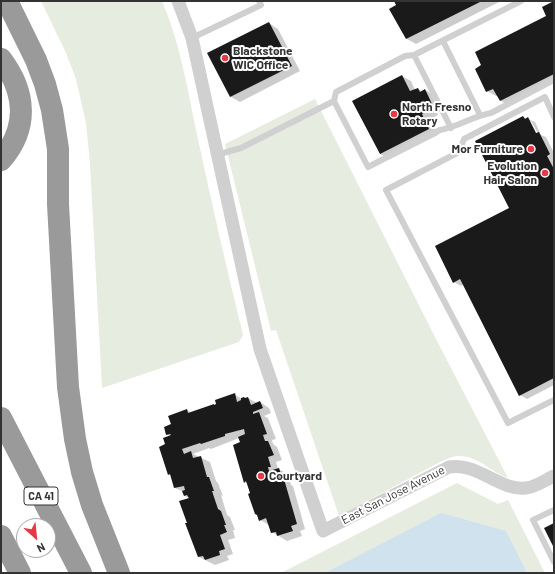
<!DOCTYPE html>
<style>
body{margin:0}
#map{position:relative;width:555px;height:574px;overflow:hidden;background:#fff;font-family:Barlow,sans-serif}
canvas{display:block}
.frame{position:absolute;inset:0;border:2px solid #333;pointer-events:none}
.north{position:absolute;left:16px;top:518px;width:40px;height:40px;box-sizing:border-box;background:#fff;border:1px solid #adadad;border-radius:50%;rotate:153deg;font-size:11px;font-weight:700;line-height:16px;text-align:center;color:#333}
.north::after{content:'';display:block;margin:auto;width:14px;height:18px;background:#e63946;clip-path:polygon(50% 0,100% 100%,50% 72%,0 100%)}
</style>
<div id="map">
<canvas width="555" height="574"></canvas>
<div class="frame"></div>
<div class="north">N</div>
</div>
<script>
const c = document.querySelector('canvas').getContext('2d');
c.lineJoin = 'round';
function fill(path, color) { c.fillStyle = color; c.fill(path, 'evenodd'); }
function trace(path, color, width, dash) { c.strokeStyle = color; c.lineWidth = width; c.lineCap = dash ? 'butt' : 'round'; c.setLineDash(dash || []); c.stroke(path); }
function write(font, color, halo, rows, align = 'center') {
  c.font = font + ' Barlow,sans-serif'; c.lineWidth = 4; c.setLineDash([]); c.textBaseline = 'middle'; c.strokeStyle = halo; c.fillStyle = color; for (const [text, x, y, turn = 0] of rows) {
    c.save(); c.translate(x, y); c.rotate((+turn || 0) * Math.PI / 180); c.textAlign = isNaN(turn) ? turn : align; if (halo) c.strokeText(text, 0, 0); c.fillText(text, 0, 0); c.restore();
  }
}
fill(new Path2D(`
 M41,1H162C181,45 188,93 198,139C212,205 227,270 243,335L239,342L102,388L90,163L86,123L76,79L66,53Z
 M315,99L437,341L508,478C491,472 477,455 458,456C452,456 445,460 440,462L339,516L276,330L271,331L225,144Z
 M457,483L498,504L508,500L545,573H281Z`), '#e6ecdf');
fill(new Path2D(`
 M441,513L506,531L527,573H325Z`), '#cfe2ee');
fill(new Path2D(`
 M395,1H501L416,44L407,39L390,9L397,5Z
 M554,2V83L509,106L500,100L498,96H496L487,91L548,16Z
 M269,23L278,29L300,71L240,102L231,97L208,53Z
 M402,76L411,81L415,90L418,89L422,91L425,90L434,95L440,109L436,111L438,115L430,119L438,135L390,159L380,154Z
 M523,117L535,122L541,135L546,137L554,153V385L527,399L520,395L464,284L461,286L454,282L511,208ZM529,121H531L540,137L538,138Z
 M234,394L242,399L248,398L257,403L260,402L269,408L271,413L264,416L268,418L276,439L272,440L273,444L277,447L282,460L276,462L278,469L288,474L291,485L293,486L305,529L300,531L302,536L287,541L272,532L269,525L260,520L249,485L245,482L241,443L239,438L211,449L209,448L193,454L210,462L216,481L218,483L223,496L221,495L227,515L230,517L235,530H233L235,538L228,540L233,554L227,556L229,560L215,565L199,557L188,523L190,499L185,496L184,492L175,488L171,476L169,474L167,445L171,437L167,434L172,425L187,410L192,413L214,405L216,406Z`), '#0003');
fill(new Path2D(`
 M394,1H482L406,39L389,9L396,5Z
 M554,1V74L500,101L493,89L486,92L475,69L481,65L475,52L546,16L542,7Z
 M269,22L292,66L230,97L207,53Z
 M402,75L410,91L418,88L420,92L425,89L432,104L427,106L429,110L422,114L429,129L380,154L352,101Z
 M523,116L525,119L528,117L536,133L539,132L550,154L547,156L554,169V378L519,396L460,279L453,283L435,246L509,208L475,141Z
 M235,393L237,402L241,400V398L244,397L245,398L248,397L251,405L260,401L263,408L253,412V414L259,412L267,434L263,435L265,441H268L274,455L268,457L271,467H268L269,471L279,468L283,480L284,479L297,524L291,526L293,531L277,536L276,532L271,533L266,518L259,521L257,515L255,514L248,494L250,493L246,481L244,483L233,445L240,442L238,437L245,434L244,429L225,434V436L201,444L200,443L182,449L184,454L191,451L193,458L201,456L207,477H209L214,491H212L218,509L221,511L226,525H224L227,532L220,535L225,549L219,551L220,555L205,560L203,556L198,557L185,523H187L179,501L189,498L187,495L184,496L182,491L185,490L184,486L174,488L170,474L168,475L159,447L165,444L163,438L171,435L170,434L166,435L164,427L171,424L168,416L187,409L188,413L214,404V405L216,404L215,400Z
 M554,523V548L544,528Z`), '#1a1a1a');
trace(new Path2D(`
 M521,1L414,55L405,56L336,92L334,101L368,167L440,130C458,127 473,116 491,113L554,80
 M192,38L261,5L259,1
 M443,41L480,115
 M414,55L451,128
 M554,117L545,97L464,139L459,152L386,190L508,423L554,400
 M216,155L241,148L334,101
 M554,510L533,520L554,562`), '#d0d0d0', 6);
trace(new Path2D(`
 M178,1L192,38L260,349L323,531L449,467C478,462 499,491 526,488C536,487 545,480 554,476`), '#d0d0d0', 13);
trace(new Path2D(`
 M7,1L36,60L45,84L52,110L58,149V204L68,387L75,439L82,472L92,505L119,573
 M1,59C26,92 29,128 1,160
 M1,418L81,573
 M1,536L20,573`), '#9a9a9a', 22);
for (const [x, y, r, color] of [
 [225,58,4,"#e63946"],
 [394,114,4,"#e63946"],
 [531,149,4,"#e63946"],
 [545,173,4,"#e63946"],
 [261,476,4,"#e63946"]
]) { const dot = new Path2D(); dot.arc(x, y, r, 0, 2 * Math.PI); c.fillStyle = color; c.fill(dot); trace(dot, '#fff', 1.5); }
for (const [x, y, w] of [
 [41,496,34]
]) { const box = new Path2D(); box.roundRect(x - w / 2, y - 9, w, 18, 3); c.fillStyle = '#fff'; c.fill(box); trace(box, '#333', 1); }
write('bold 11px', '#333', null, [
 ["CA 41",41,496]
]);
write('bold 12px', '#333', '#fff', [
 ["Blackstone",233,51],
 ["WIC Office",233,65],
 ["North Fresno",402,107],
 ["Rotary",402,121],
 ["Mor Furniture",523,149,"right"],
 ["Evolution",537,166,"right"],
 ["Hair Salon",537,180,"right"],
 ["Courtyard",269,476]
], 'left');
write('12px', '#333', '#fff', [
 ["East San Jose Avenue",393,495,-27]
]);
</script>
